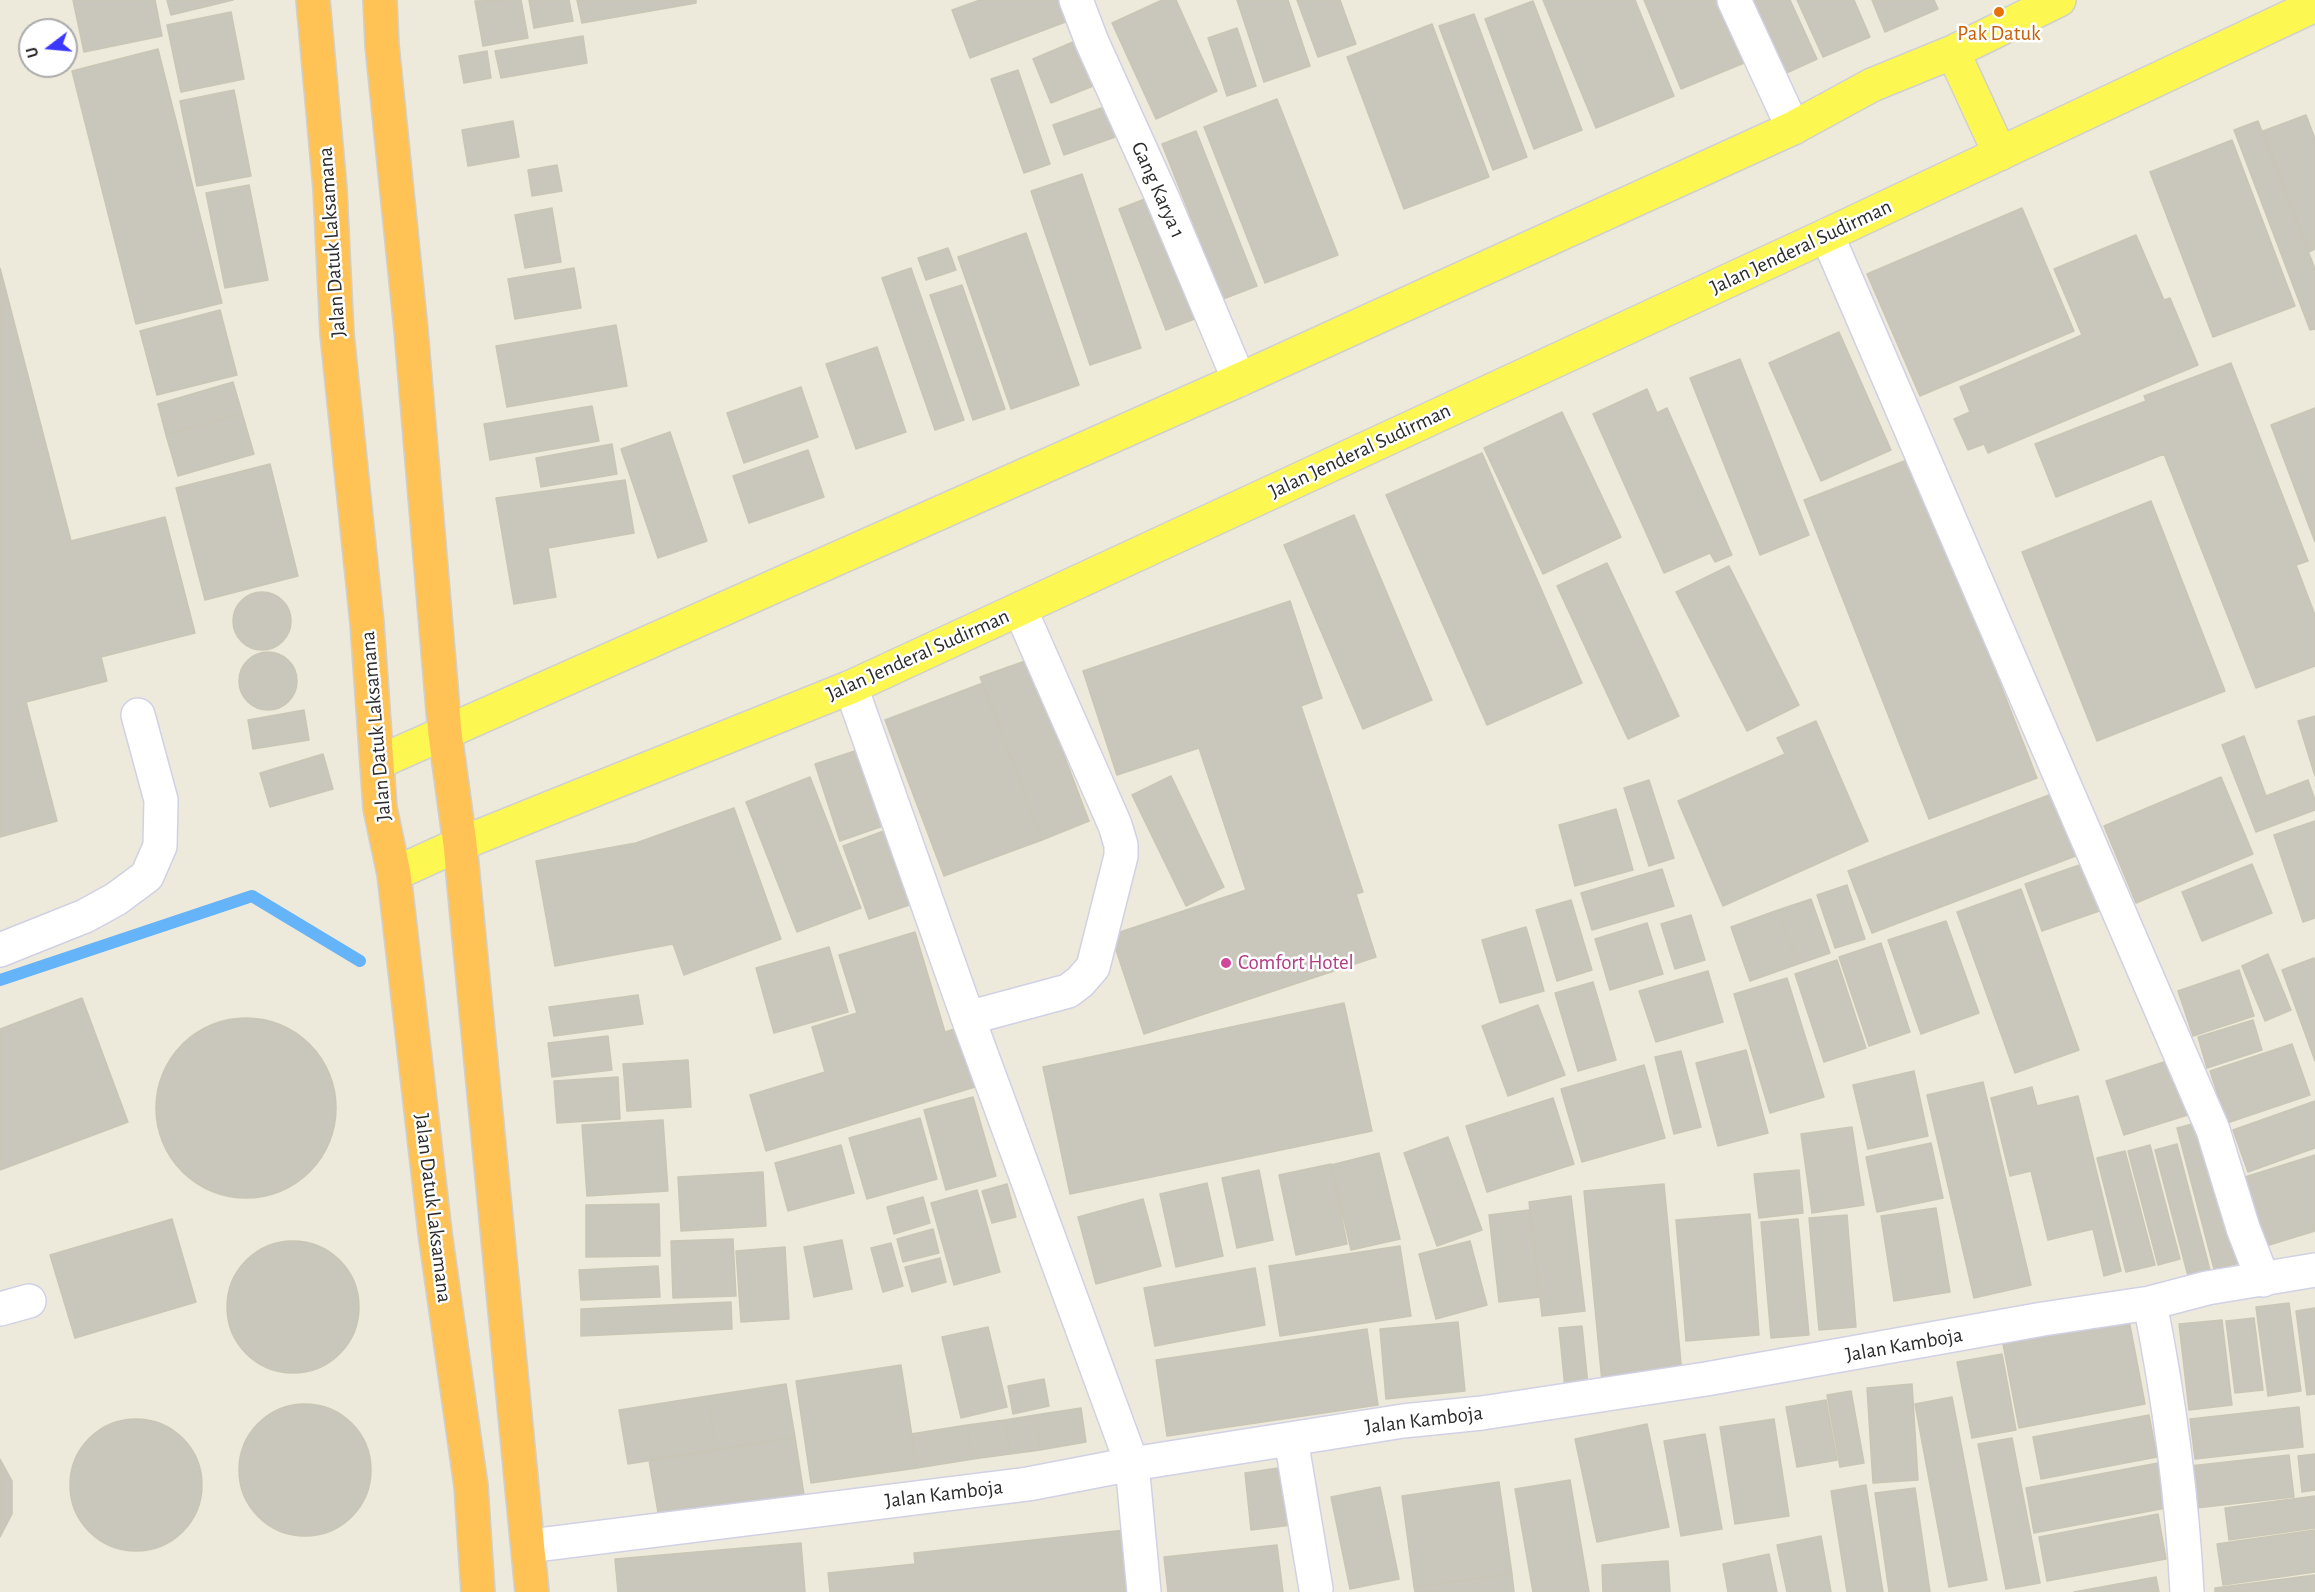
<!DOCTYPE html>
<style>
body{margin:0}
#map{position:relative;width:2315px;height:1592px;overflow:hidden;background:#eeeadb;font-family:"Alegreya Sans",sans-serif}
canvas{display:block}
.north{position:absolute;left:18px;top:18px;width:60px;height:60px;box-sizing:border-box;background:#fff;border:2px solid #aaa;border-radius:50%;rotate:254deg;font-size:16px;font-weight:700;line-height:24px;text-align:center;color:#2b2b2b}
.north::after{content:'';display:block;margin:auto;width:21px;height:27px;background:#3b37ff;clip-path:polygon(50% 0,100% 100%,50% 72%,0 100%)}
</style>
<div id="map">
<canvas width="2315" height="1592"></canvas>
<div class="north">U</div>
</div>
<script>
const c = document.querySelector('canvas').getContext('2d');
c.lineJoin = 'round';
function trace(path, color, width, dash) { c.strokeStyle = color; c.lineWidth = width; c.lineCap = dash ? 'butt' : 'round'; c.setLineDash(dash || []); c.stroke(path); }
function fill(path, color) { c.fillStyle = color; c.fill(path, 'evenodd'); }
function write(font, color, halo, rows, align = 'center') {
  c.font = font + ' "Alegreya Sans",sans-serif'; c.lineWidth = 5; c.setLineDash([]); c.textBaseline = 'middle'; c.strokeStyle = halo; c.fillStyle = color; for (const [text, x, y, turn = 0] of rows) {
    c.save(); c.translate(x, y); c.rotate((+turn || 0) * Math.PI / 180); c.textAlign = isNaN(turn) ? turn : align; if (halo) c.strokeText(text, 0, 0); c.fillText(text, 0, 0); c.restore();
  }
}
trace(new Path2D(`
 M0,980L252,896L360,961`), '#65b3f9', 12);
const building = new Path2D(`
 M73,0H155L162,36L84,52Z
 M167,0H233L171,15Z
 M521,0L528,38L483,46L475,1Z
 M529,0H569L573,21L534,28Z
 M577,0H696V3L582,23Z
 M980,0H1060L1068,21L970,58L952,10Z
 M1162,0H1176L1217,91L1156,119L1112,23Z
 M1237,0H1288L1310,66L1264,82Z
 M1297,0H1340L1356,44L1318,57Z
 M1543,0H1635L1674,96L1596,128Z
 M1644,0H1718L1744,63L1681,89Z
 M1748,0H1790L1817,59L1782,75Z
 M1797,0H1854L1870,37L1823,57Z
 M1872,0H1934L1938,9L1885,32Z
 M1533,1L1582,130L1534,149L1485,19Z
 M231,12L244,79L181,92L167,25Z
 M1474,14L1527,157L1493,170L1439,26Z
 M1432,24L1489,177L1404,209L1347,57Z
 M1237,28L1256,86L1227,96L1208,38Z
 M583,36L587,63L501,78L495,51Z
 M1080,39L1098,84L1051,103L1033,59Z
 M158,49L222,303L136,324L72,71Z
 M487,51L491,78L464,83L459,56Z
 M1018,70L1050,164L1024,173L991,79Z
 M234,90L251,176L197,186L180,101Z
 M1277,99L1338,255L1265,283L1204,127Z
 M1110,105L1121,135L1064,155L1053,125Z
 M2306,115L2315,139V249L2309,252L2263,131Z
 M513,121L519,157L468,166L462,130Z
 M2258,121L2315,269V329L2310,330L2234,130Z
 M1196,131L1257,286L1223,299L1162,144Z
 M2232,140L2295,306L2213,337L2150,172Z
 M557,165L562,191L532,196L528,170Z
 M1082,174L1141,348L1090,365L1031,191Z
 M249,185L268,280L225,288L206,193Z
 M1150,197L1197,318L1166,330L1119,209Z
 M552,208L561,262L525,268L515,215Z
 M2022,208L2074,331L1920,396L1867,274Z
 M1026,233L1079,385L1011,409L958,257Z
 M2136,235L2164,300L2170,298L2198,365L1988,453L1984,444L1968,450L1954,419L1970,412L1960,387L2082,335L2054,269Z
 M948,248L956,270L926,280L918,258Z
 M0,268L71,541L165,517L195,633L101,657L107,681L26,702L57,821L0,837Z
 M574,268L581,308L515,319L508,279Z
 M911,268L964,420L935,430L882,278Z
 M962,285L1005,409L973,420L930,295Z
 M220,310L237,375L157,395L140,331Z
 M616,325L627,386L507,407L496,346Z
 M1839,332L1891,450L1821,481L1769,363Z
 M877,347L906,432L856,449L826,364Z
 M1740,359L1809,535L1760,555L1690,378Z
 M2231,363L2308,561L2296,565L2315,615V666L2256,688L2164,454L2056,497L2035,444L2146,401L2144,396Z
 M233,382L242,413L166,435L158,404Z
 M801,387L818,437L744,463L727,413Z
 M1647,389L1657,413L1667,408L1732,555L1715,562L1710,553L1664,573L1593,414Z
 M592,406L599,441L490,460L484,424Z
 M2315,408V542L2271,425Z
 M1562,412L1621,537L1543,574L1484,448Z
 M242,413L254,454L178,476L166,435Z
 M670,432L707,541L658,558L621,449Z
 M612,444L617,474L541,487L536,458Z
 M808,450L824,497L749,523L733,476Z
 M1482,453L1582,683L1487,725L1386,495Z
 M1912,458L2037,778L1929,819L1804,500Z
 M270,464L298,576L205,600L176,488Z
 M625,480L634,533L548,548L556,597L514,604L496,498Z
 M2151,501L2225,691L2097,741L2022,552Z
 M1354,515L1432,700L1363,729L1284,545Z
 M1607,563L1679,716L1628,739L1557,586Z
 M1729,566L1799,705L1747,731L1676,592Z
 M233 621a29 29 0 1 1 58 0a29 29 0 1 1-58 0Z
 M1290,601L1322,698L1301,706L1363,892L1356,894L1376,957L1144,1034L1111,935L1246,890L1199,748L1117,775L1083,671Z
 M239 681a29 29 0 1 1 58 0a29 29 0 1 1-58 0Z
 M1028,660L1089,821L1042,840L980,677Z
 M983,683L1042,840L944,876L885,720Z
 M304,710L309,740L253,749L248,720Z
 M2315,716V776L2298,721Z
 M1816,721L1868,841L1723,906L1678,801L1785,754L1777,738Z
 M2244,736L2266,796L2308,780L2315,800V810L2256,832L2222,745Z
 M861,749L886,825L840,841L815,764Z
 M323,754L333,789L270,807L260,773Z
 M1171,776L1224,887L1186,906L1132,795Z
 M810,777L861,908L797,932L746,802Z
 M2221,777L2253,854L2136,903L2104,826Z
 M1649,780L1674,858L1649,866L1624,788Z
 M2057,792L2081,854L1872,933L1848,871Z
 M734,808L781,939L684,975L673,944L555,966L536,861L636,843Z
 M1616,809L1633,870L1575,886L1559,825Z
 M2315,821V918L2303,922L2274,835Z
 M889,829L915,903L869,919L843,846Z
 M2088,862L2105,909L2042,931L2025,884Z
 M2252,864L2272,913L2202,941L2182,892Z
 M1662,869L1674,906L1592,930L1581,893Z
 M1847,885L1865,939L1835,948L1817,895Z
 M2021,889L2079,1050L2015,1073L1957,912Z
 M1811,899L1830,953L1798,964L1778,910Z
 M1571,900L1592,970L1557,981L1536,910Z
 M1778,910L1798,964L1750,981L1731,927Z
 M1691,915L1705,960L1675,969L1661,924Z
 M1946,921L1979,1013L1921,1034L1888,940Z
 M1647,923L1663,974L1610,990L1595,939Z
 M1526,927L1544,991L1500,1003L1482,940Z
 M915,932L945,1032L958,1028L975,1087L766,1151L750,1095L825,1072L812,1027L857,1013L839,955Z
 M1881,943L1910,1032L1869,1046L1839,957Z
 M829,947L848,1012L774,1033L756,968Z
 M2268,954L2291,1010L2265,1021L2242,966Z
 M2314,958L2315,962V1061L2282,970Z
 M1837,960L1866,1048L1824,1062L1795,974Z
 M2239,970L2254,1016L2193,1036L2178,991Z
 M1708,971L1723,1022L1656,1042L1639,991Z
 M1787,978L1824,1097L1770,1113L1734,994Z
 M1593,982L1616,1060L1578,1071L1555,993Z
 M638,995L643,1024L554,1036L549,1007Z
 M82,998L128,1122L0,1170V1029Z
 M1344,1003L1372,1131L1070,1194L1043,1067Z
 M1538,1005L1565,1075L1508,1096L1482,1026Z
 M156 1108a90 90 0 1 1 180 0a90 90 0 1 1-180 0Z
 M2253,1020L2262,1050L2207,1068L2198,1037Z
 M608,1036L612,1070L552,1077L548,1043Z
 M2292,1044L2310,1095L2227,1123L2210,1071Z
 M1746,1050L1768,1133L1718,1146L1696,1063Z
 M1681,1051L1701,1127L1674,1134L1655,1057Z
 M2173,1059L2191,1114L2124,1135L2106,1081Z
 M688,1060L691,1107L627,1111L623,1064Z
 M1644,1065L1665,1138L1582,1162L1561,1089Z
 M1914,1071L1928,1136L1868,1149L1853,1085Z
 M618,1077L620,1119L557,1123L554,1081Z
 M1983,1082L2031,1285L1974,1298L1927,1095Z
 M2032,1087L2037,1106L2078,1096L2121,1271L2104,1276L2093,1229L2048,1240L2031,1171L2010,1176L1991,1098Z
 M973,1097L996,1176L946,1190L924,1110Z
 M1553,1098L1574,1164L1487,1192L1466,1126Z
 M2315,1101V1148L2248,1172L2233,1130Z
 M920,1118L937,1179L867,1199L849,1138Z
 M663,1120L668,1191L587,1196L582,1125Z
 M2204,1121L2240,1263L2214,1269L2177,1128Z
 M1852,1127L1864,1205L1812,1213L1801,1134Z
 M1448,1137L1482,1230L1437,1246L1404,1153Z
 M1931,1143L1943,1198L1877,1212L1866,1157Z
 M2177,1144L2210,1270L2188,1276L2155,1150Z
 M841,1145L854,1193L788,1211L775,1163Z
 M2150,1145L2180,1259L2158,1265L2128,1151Z
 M2125,1151L2155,1265L2126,1272L2097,1158Z
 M1379,1153L1400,1239L1351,1250L1331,1165Z
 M2315,1155V1231L2266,1246L2245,1177Z
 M1331,1164L1347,1244L1296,1255L1279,1175Z
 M1259,1170L1273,1240L1237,1248L1222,1178Z
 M1799,1170L1803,1213L1759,1218L1754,1174Z
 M763,1172L766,1226L681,1231L678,1177Z
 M1207,1183L1223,1256L1176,1267L1160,1194Z
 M1007,1184L1016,1217L992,1223L982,1191Z
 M1664,1184L1682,1374L1602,1382L1584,1191Z
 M977,1190L1000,1272L954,1285L931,1203Z
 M1571,1196L1585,1311L1542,1316L1529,1202Z
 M923,1197L930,1223L894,1234L887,1207Z
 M1143,1199L1161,1266L1096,1284L1078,1217Z
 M659,1204L660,1256L586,1257V1205Z
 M1936,1208L1950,1292L1894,1301L1881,1216Z
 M1529,1210L1540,1297L1499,1302L1489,1215Z
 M1750,1214L1759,1335L1686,1341L1676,1220Z
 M1847,1215L1856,1327L1819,1330L1809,1218Z
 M172,1219L196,1302L75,1338L50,1255Z
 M1798,1219L1809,1335L1771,1338L1761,1222Z
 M933,1229L939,1253L903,1262L897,1239Z
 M733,1239L736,1296L673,1298L671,1241Z
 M842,1240L852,1289L814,1297L804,1247Z
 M1470,1241L1487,1305L1436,1319L1419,1254Z
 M227 1307a66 66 0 1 1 132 0a66 66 0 1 1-132 0Z
 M891,1243L903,1286L883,1292L871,1248Z
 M1400,1246L1411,1316L1280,1336L1269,1266Z
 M785,1247L789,1319L741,1322L736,1251Z
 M940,1258L946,1282L912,1292L905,1267Z
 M658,1266L660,1297L581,1300L579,1270Z
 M1255,1268L1265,1325L1155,1346L1144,1288Z
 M731,1302L732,1329L581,1336V1309Z
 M2289,1303L2301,1391L2268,1396L2256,1307Z
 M2315,1308V1394L2307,1395L2296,1311Z
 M2254,1318L2263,1390L2235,1393L2226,1321Z
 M2129,1320L2145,1404L2019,1428L2003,1344Z
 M2222,1320L2232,1405L2189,1410L2179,1324Z
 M1458,1322L1465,1391L1386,1399L1380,1329Z
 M1582,1326L1588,1385L1565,1388L1559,1328Z
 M988,1327L1007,1407L961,1418L942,1337Z
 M1367,1329L1378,1405L1167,1436L1156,1360Z
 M2002,1354L2016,1430L1972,1438L1957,1362Z
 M901,1365L917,1468L811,1483L796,1381Z
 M1044,1379L1049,1406L1013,1414L1008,1386Z
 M786,1384L795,1437L716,1450L708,1396Z
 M1912,1384L1918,1480L1873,1483L1867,1388Z
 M1851,1391L1864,1463L1840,1467L1827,1395Z
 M708,1396L716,1450L628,1464L619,1410Z
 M1952,1397L1987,1580L1949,1587L1915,1404Z
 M1826,1400L1837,1460L1797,1467L1786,1407Z
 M239 1470a66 66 0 1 1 132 0a66 66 0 1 1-132 0Z
 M2299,1407L2303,1447L2195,1459L2190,1419Z
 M1081,1408L1086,1442L1040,1450L1035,1415Z
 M1035,1415L1040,1450L1010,1454L1005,1420Z
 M2149,1415L2157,1457L2041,1479L2033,1437Z
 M1774,1419L1789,1516L1735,1524L1720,1427Z
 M70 1485a66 66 0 1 1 132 0a66 66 0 1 1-132 0Z
 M1005,1420L1010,1454L973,1459L967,1425Z
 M1647,1424L1669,1527L1597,1542L1575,1439Z
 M967,1425L973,1459L917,1468L911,1434Z
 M1705,1434L1722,1529L1681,1536L1664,1441Z
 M795,1437L805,1501L660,1524L649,1460Z
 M2012,1438L2040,1583L2006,1589L1978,1444Z
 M2315,1454V1490L2302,1492L2298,1456Z
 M2289,1455L2294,1497L2196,1508L2190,1466Z
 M0,1459L12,1481V1514L0,1537Z
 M2158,1463L2166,1508L2034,1533L2026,1488Z
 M1285,1467L1292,1525L1251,1530L1245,1473Z
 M1570,1480L1589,1592H1533L1515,1489Z
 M1499,1482L1512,1574L1414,1587L1402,1496Z
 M1866,1485L1883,1592H1847L1831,1491Z
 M1380,1487L1399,1579L1350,1589L1331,1497Z
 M1915,1488L1930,1592H1889L1875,1493Z
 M2315,1496V1528L2229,1540L2225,1508Z
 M2158,1514L2166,1559L2047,1581L2039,1537Z
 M1125,1530L1132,1592H830L828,1573L915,1564L914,1553Z
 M2315,1530V1572L2223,1585L2217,1544Z
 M1821,1536L1831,1592H1787L1777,1545Z
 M801,1543L805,1592H618L615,1559Z
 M1277,1545L1283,1592H1168L1164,1557Z
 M1769,1554L1777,1592H1728L1723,1564Z
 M1668,1561L1670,1592H1603L1602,1565Z
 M1512,1574L1514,1592H1415L1414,1587Z
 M2315,1575V1592H2215V1588Z
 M2156,1577L2159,1592H2074Z`);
fill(building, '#c9c6bb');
trace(building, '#cac6b5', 1.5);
const minor = new Path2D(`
 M1076,0L1092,42L1162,197L1239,380
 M1734,0L1793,128
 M1827,235L2213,1130L2243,1228L2263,1280
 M851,687L968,1018L1132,1464L1144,1592
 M0,950L85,916L116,899L147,876L160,846L161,800L138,715
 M968,1018L1068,991L1080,982L1093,967L1121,856V845L1115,825L1020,609
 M2150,1303C2169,1399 2182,1494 2187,1592
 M0,1309L29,1301
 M1291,1439L1316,1589
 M529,1546L1028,1484L1132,1464L1403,1421L1482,1413L1706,1379L2043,1319L2150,1303L2207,1288L2315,1270`);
const major = new Path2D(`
 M1953,52L2000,154
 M379,762L1239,380L1793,128L1872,85L1953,52L2059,0
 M394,874L460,844L851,687L1827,235L2315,5`);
const highway = new Path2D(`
 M313,0L330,189L337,334L367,623L380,808L394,874L435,1233L471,1486L478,1592
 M380,0L382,45L411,330L445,734L460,844L532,1592`);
trace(minor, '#d1d1e5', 36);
trace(major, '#d0d0d0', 36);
trace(highway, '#d0d0d0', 36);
trace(minor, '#fff', 33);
trace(major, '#fdf851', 33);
trace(highway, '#ffc255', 33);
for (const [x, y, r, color] of [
 [1999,12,6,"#e8710a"],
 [1226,963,6,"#d1479c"]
]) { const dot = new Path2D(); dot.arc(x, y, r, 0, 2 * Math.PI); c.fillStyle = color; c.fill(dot); trace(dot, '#fff', 2); }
write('21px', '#c56008', '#fff', [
 ["Pak Datuk",1999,34]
]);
write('21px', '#2b2b2b', '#fff', [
 ["Gang Karya 1",1158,190,66],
 ["Jalan Datuk Laksamana",332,242,-94],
 ["Jalan Jenderal Sudirman",1801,247,-25],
 ["Jalan Jenderal Sudirman",1360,451,-25],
 ["Jalan Jenderal Sudirman",918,655,-24],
 ["Jalan Datuk Laksamana",376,726,-95],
 ["Jalan Datuk Laksamana",433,1208,83],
 ["Jalan Kamboja",1904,1345,-10],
 ["Jalan Kamboja",1424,1420,-7],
 ["Jalan Kamboja",944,1494,-7]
]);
write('21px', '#b23c85', '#fff', [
 ["Comfort Hotel",1238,963]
], 'left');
</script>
